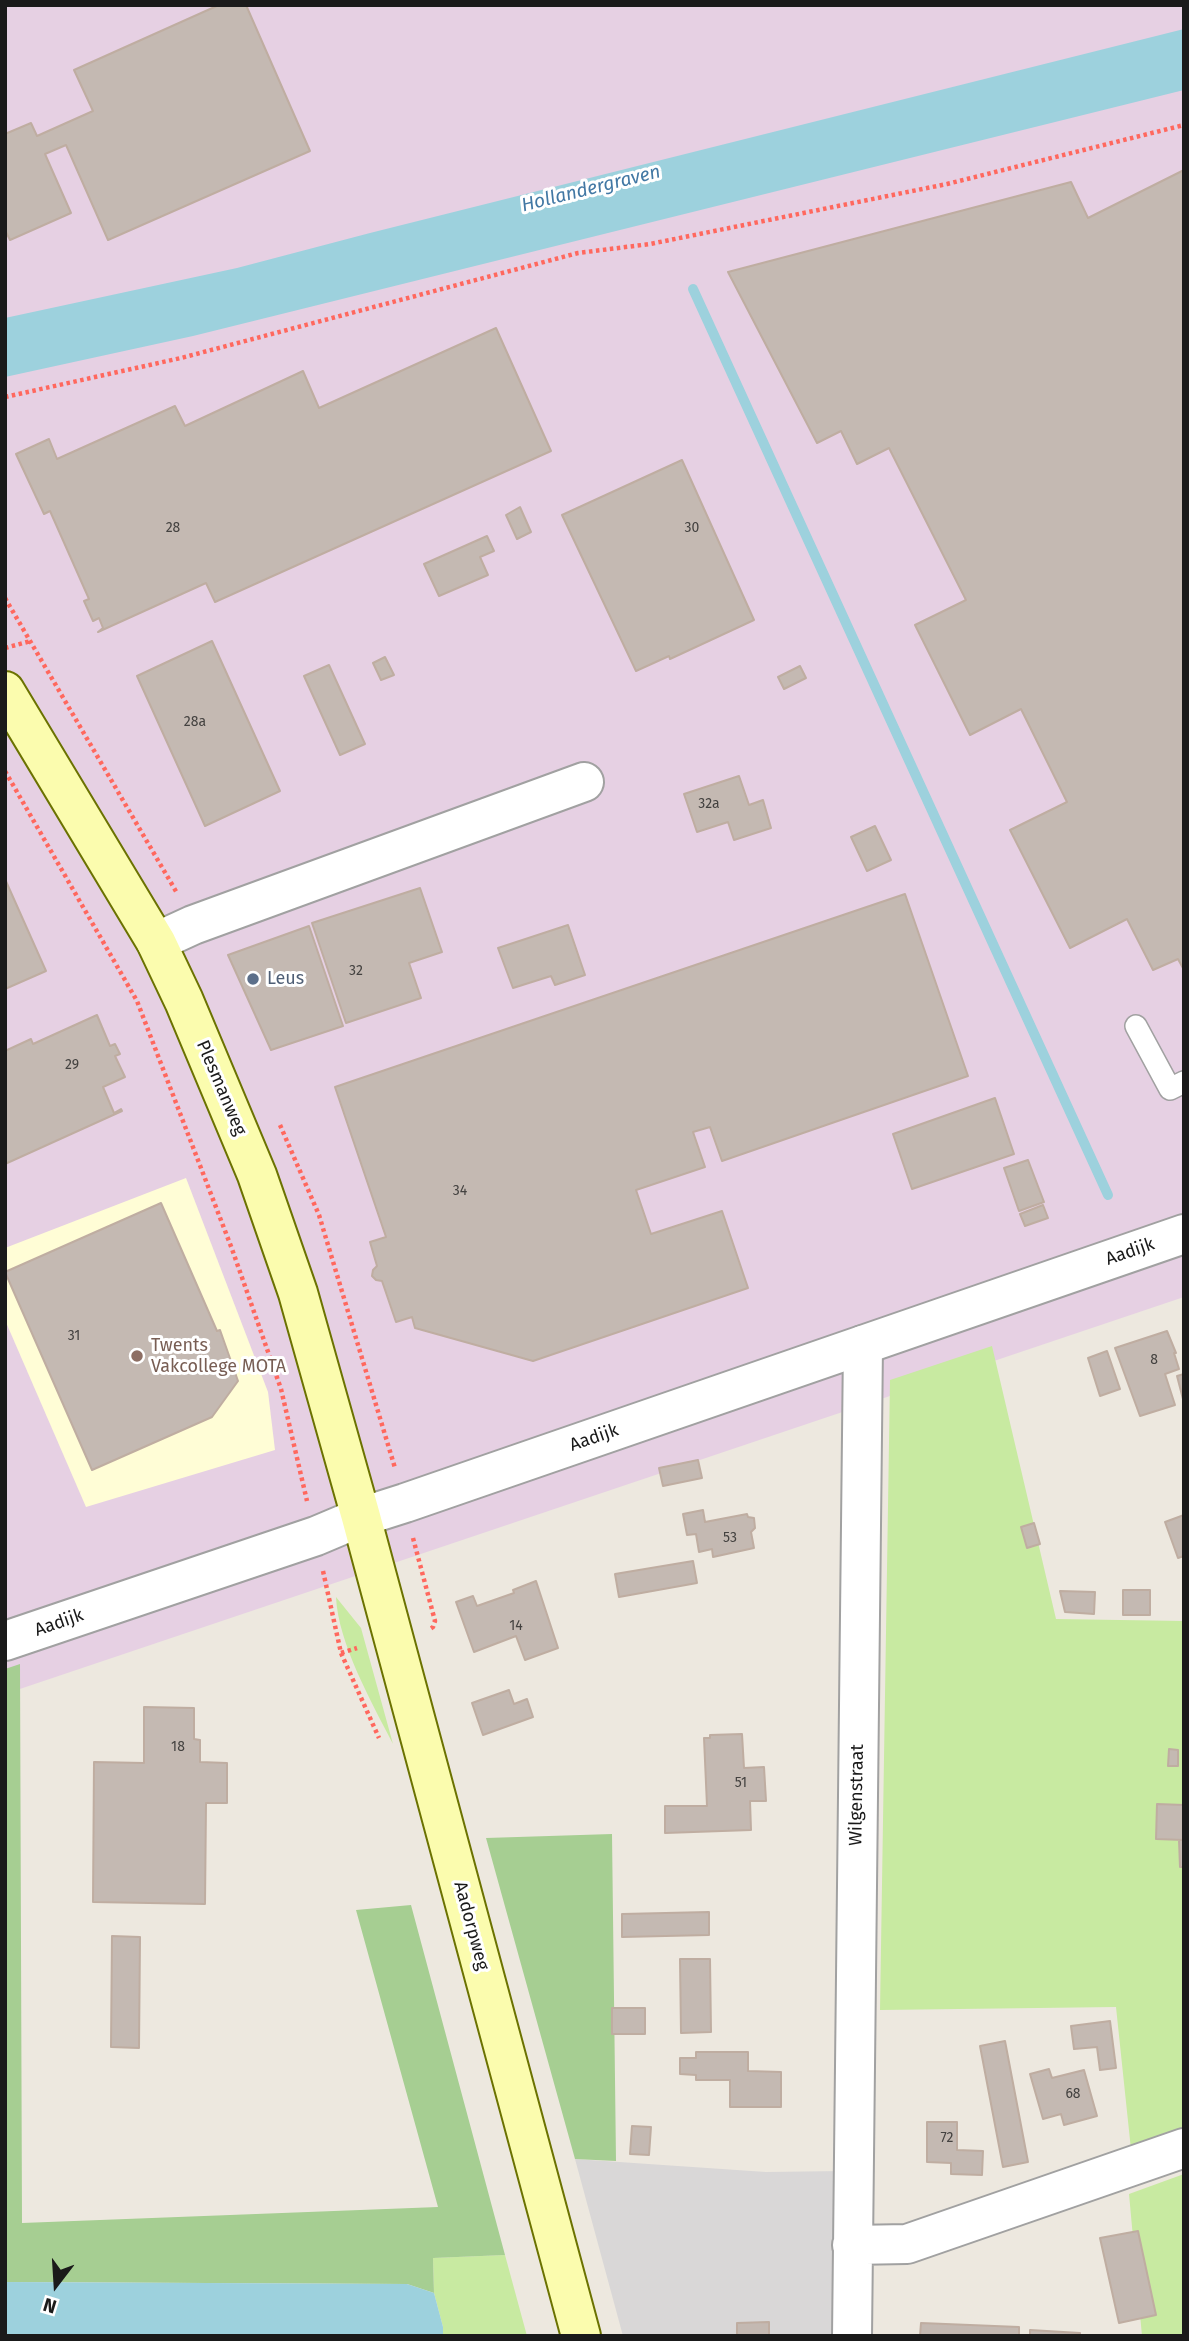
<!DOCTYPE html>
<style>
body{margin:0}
#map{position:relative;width:1189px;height:2341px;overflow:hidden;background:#ede8df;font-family:"Fira Sans",sans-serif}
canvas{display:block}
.frame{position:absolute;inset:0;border:7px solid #1a1a1a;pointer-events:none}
.north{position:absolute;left:21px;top:2250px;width:70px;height:70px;-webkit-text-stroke:5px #fff;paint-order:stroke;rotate:197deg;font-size:19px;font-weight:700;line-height:28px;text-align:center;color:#1a1a1a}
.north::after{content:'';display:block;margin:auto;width:24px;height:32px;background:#1a1a1a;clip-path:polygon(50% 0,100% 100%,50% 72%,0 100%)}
</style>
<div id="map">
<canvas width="1189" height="2341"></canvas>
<div class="frame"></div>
<div class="north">N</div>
</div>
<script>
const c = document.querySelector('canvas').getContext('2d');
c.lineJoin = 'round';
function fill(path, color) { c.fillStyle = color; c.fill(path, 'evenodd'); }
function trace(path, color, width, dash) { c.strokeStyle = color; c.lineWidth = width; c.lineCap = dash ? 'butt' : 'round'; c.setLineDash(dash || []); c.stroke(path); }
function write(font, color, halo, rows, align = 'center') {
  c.font = font + ' "Fira Sans",sans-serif'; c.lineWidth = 6; c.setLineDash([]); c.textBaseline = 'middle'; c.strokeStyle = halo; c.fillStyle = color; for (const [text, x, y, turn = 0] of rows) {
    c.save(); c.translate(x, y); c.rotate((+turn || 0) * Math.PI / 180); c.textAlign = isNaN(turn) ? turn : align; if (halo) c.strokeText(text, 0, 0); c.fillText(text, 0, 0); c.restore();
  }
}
fill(new Path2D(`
 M575,2159L766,2172L843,2171L841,2336H623Z`), '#d9d7d7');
fill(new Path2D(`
 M5,5H1184V1297L5,1694Z`), '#e6d0e3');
fill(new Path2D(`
 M186,1178L268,1392L275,1450L86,1507L5,1320V1248Z`), '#fffdd6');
fill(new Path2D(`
 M992,1346L1056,1619L1184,1621V2137L1132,2159L1116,2007L880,2010L890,1380Z
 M336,1597L361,1628L393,1744C372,1703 338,1643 336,1597Z
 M1184,2174V2336H1142L1129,2194Z
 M505,2255L527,2336H443V2327L434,2293L433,2258Z
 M5,2334L374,2336H5Z`), '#c8eaa1');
fill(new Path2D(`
 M20,1664L22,2223L438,2207L356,1910L411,1905L505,2255L433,2258L434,2293L407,2284L5,2282V1669Z
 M612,1834L616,2161L575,2159L486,1838Z`), '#a6ce92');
fill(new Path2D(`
 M1184,29V90L193,336L5,377V318L237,268L370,233Z
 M5,2282L407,2284L434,2293L443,2327V2336L5,2334Z`), '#9dd1dd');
trace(new Path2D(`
 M693,289L1108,1195`), '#9dd1dd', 10);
const building = new Path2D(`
 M219,5H246L310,151L108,240L66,145L45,154L71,213L10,240L5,230V134L31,123L37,136L93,111L74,70Z
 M1184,170V970L1178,959L1153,970L1127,919L1070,948L1010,830L1067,802L1021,709L970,735L915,625L966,600L889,448L857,464L841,431L817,443L728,272L1071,182L1088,218Z
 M496,328L551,451L215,602L206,583L98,632L103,628L99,618L93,621L84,601L89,599L50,511L44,514L16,454L49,439L57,459L175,406L185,426L303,371L319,408Z
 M682,460L754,620L670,659L669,656L636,671L562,515Z
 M520,507L531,532L517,539L506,515Z
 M487,536L494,551L480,557L488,575L439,596L424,564Z
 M212,641L280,791L205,826L137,676Z
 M385,657L394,675L381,680L373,663Z
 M329,665L365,744L340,755L304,676Z
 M800,666L806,678L784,689L778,677Z
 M739,776L749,805L763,800L771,828L734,840L728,822L697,832L684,794Z
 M875,826L891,860L867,871L851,837Z
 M5,879L46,971L5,989Z
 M420,888L442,952L409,963L421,998L346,1023L312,923Z
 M905,894L968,1076L722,1161L710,1127L693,1132L705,1167L636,1190L651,1234L722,1211L748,1288L533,1361L415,1328L412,1317L396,1322L382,1281L376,1280L372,1276L373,1270L377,1266L370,1242L386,1237L335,1087Z
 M568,925L585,975L555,985L551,976L513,988L498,948Z
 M309,926L343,1026L271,1050L228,955Z
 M97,1015L110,1046L115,1044L120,1054L115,1056L125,1077L103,1087L114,1113L121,1109L122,1111L5,1164V1051L31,1039L33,1044Z
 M995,1098L1014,1154L912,1189L893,1134Z
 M1028,1160L1044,1202L1019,1211L1004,1168Z
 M161,1203L217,1331L220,1330L238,1381L212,1417L92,1470L5,1272Z
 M1043,1205L1048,1218L1025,1226L1020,1214Z
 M1167,1331L1176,1353H1174L1179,1369L1165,1374L1175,1405L1140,1416L1115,1348Z
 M1107,1351L1120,1389L1100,1396L1088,1358Z
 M1184,1374V1403L1177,1376Z
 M698,1460L702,1478L663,1486L659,1468Z
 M703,1510L705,1522L747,1514L748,1517L754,1518L755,1528L751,1532L754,1548L713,1557L712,1549L699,1552L696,1534L687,1535L683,1514Z
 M1184,1515V1556L1178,1558L1165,1522Z
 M1034,1523L1040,1544L1027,1548L1021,1527Z
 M693,1561L697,1583L619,1597L615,1574Z
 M536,1581L558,1648L525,1660L516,1636L474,1652L456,1602L473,1596L477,1606L514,1593L513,1590Z
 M1123,1590H1150V1615H1123Z
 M1060,1591L1095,1592L1094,1614L1065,1612Z
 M509,1690L514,1704L527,1699L533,1717L483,1735L472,1703Z
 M144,1707L194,1708V1739L200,1740V1762L227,1763V1803H206L205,1904L93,1902L94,1762L144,1763Z
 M742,1734L744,1768L764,1767L766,1801H750L751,1830L665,1833V1806H707L704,1738H710V1735Z
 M1169,1749L1178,1750V1766H1168Z
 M1157,1804L1184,1805V1840L1156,1839Z
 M1179,1840H1184V1867H1180Z
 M709,1912V1935L622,1937V1914Z
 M112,1936L140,1937L139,2048L111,2047Z
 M680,1959H710L711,2032L681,2033Z
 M612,2008H645V2034H612Z
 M1110,2021L1116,2068L1100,2070L1097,2047L1074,2049L1071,2026Z
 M1005,2041L1028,2162L1003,2167L980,2046Z
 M696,2052H748V2071L781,2072V2107H730V2080H696V2075L680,2074V2058H696Z
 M1049,2069L1052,2078L1084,2070L1097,2116L1064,2125L1061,2114L1043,2119L1030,2074Z
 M927,2122H957V2150L983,2151L982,2175L951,2174V2163L927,2162Z
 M632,2126L651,2127L649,2155L630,2154Z
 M1138,2231L1156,2315L1119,2323L1100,2238Z
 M769,2322V2336H737V2323Z
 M921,2323L1019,2327V2336H920Z
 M1030,2330L1080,2333V2336H1030Z`);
fill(building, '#c4b9b2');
trace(building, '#bfada1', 2);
const service = new Path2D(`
 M1136,1026L1170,1089L1184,1082`);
const minor = new Path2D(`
 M156,942L193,925L584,782
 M5,1641L316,1536L361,1517
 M852,2245L907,2244L1184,2148
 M852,2336L863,1345`);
const tertiary = new Path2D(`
 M361,1517L405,1503L1184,1234`);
const secondary = new Path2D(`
 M5,691L156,942L184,1001L257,1175L298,1293L361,1517L581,2336`);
trace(service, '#a1a1a1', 24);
trace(minor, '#a1a1a1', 42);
trace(tertiary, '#a1a1a1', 42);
trace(secondary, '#6b7201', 42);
trace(new Path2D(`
 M5,397L181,358L578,253L650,244L947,184L1184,125
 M5,598L177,893
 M5,648L31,641
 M5,771L137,1001L232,1249L281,1389L307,1501
 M280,1125L319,1215L395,1468
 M413,1538L435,1621L433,1627L430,1629
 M323,1571L341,1653L379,1738
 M341,1653L357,1648`), '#ff685e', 4.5, [3.5, 3.5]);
trace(service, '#fff', 21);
trace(minor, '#fff', 38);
trace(tertiary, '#fff', 38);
trace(secondary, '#fbfcae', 38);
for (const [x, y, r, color] of [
 [253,979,7,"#5c6f8a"],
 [137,1356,7,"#8d6e63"]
]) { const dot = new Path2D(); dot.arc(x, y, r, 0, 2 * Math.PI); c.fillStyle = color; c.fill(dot); trace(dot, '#fff', 2.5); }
write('14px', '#444240', null, [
 ["28",173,528],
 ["30",692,528],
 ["28a",195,722],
 ["32a",709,804],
 ["32",356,971],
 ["29",72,1065],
 ["34",460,1191],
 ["31",74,1336],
 ["8",1154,1360],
 ["53",730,1538],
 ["14",516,1626],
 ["18",178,1747],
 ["51",741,1783],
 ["68",1073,2094],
 ["72",947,2138]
]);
write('18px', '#4e5e75', '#fff', [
 ["Leus",267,979]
], 'left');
write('18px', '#1a1a1a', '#fff', [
 ["Plesmanweg",221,1088,67],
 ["Aadijk",1130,1252,-19],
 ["Aadijk",594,1438,-19],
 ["Aadijk",59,1623,-19],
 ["Wilgenstraat",857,1795,-89],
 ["Aadorpweg",471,1926,75]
]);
write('18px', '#785e54', '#fff', [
 ["Twents",151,1346],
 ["Vakcollege MOTA",151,1367]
], 'left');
write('italic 19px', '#4278a4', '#fff', [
 ["Hollandergraven",591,189,-14]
]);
</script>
